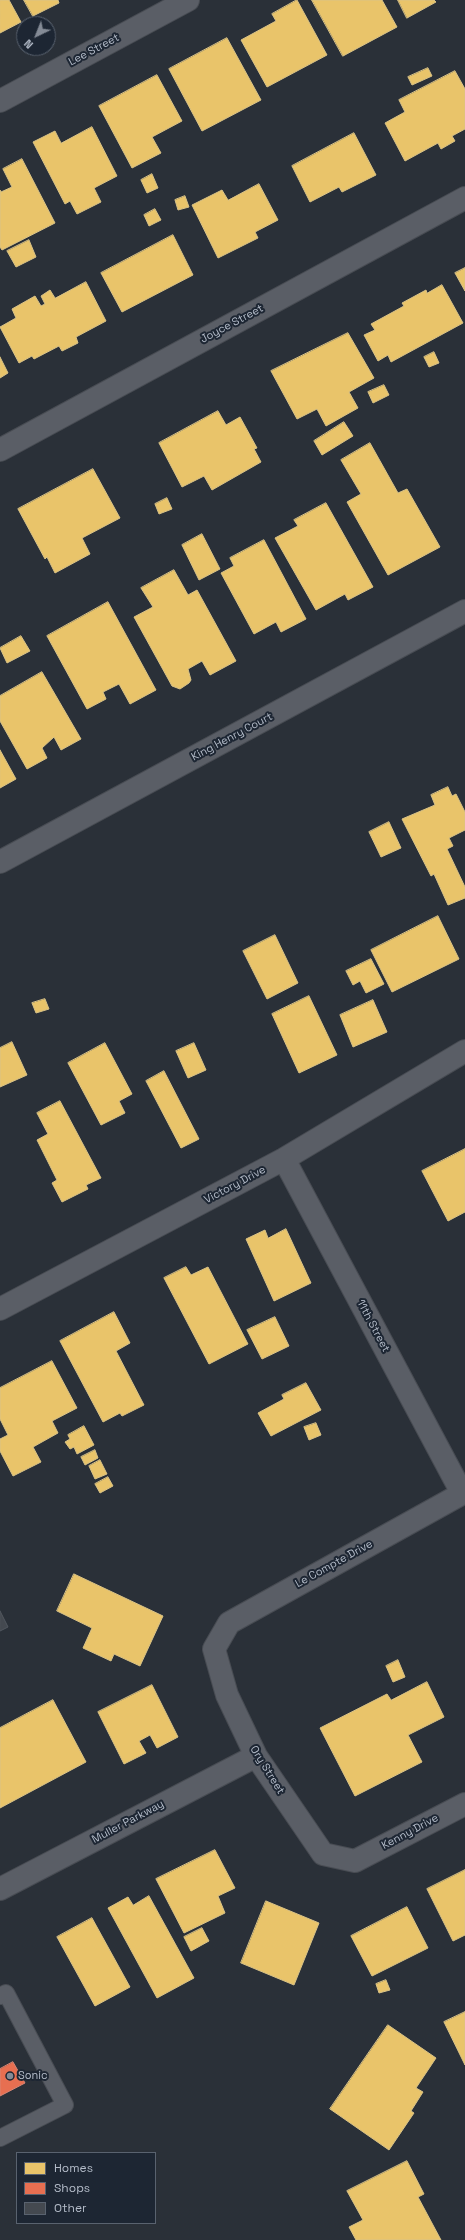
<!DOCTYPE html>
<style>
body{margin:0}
#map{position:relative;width:465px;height:2240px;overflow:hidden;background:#2a3038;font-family:"Space Grotesk",sans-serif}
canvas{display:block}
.legend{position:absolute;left:16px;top:2152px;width:140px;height:72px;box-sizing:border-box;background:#1d2633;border:1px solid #59626f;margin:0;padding:5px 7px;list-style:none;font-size:12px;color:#b4bcc9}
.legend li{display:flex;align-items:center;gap:8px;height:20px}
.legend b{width:20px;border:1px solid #59626f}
.north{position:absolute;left:16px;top:16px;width:40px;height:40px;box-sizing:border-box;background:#1d2633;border:1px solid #59626f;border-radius:50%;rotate:223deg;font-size:11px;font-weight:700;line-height:16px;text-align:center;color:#b4bcc9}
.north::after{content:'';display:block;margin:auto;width:14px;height:18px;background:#848b96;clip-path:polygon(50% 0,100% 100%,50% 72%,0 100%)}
</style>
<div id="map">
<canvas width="465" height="2240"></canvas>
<ul class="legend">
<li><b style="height:11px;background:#e9c46a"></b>Homes</li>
<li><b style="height:11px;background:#e76f51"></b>Shops</li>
<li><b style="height:11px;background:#444950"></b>Other</li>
</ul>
<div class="north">N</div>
</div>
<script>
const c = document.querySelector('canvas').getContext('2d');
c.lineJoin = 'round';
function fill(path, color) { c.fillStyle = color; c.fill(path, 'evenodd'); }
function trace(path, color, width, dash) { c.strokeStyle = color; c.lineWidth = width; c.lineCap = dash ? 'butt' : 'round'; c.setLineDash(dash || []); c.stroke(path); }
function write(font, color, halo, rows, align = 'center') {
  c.font = font + ' "Space Grotesk",sans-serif'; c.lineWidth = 4; c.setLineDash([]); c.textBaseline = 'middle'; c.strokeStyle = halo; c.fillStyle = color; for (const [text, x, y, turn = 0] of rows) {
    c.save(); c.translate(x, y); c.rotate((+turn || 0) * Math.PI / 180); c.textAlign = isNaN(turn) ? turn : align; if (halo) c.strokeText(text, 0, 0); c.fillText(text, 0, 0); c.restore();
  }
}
const homes = new Path2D(`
 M0,0H9L21,22L0,33Z
 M24,0H58L59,3L33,16Z
 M297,0L327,55L267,87L241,40L276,21L272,14Z
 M312,0H382L397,27L343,56Z
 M398,0H434L436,2L407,18Z
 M227,38L261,100L202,131L169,69Z
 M428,68L432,76L412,85L408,77Z
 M455,71L465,89V129L452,136L455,141L441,149L438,143L405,161L385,123L405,112L399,100Z
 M157,75L182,121L152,137L161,153L132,168L99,106Z
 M92,127L117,176L94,188L101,202L77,214L70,201L65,204L33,142L55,131L61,143Z
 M354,133L376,175L342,192L339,187L310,202L292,166Z
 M22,159L55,223L2,250L0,247V190L1,192L12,187L3,169Z
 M152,174L158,188L147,193L141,180Z
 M259,184L278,220L255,232L258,238L218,258L192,205L222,190L228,200Z
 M185,196L189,207L178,210L175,200Z
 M155,209L161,220L149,226L144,215Z
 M173,235L193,275L122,312L101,273Z
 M29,240L36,257L16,267L7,251Z
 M465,268V291L455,273Z
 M86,282L106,321L76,337L78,343L62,351L59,346L34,359L32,356L19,363L0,327L16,318L12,309L35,296L41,306L45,304L41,296L50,290L55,298Z
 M442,285L463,323L391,362L388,355L378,361L364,335L375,330L371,324L404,306L402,303L426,290L427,293Z
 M348,333L374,378L349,392L358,408L326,426L317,409L297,419L271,371Z
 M434,352L439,363L429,367L424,357Z
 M0,357L8,373L0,378Z
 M384,385L389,395L373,403L368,392Z
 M218,411L226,425L240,417L257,448L254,449L261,462L212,490L204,476L182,487L159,443Z
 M344,422L353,436L322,455L314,441Z
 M370,443L398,493L407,489L440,547L388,575L347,502L361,494L341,460Z
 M93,469L120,518L82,538L90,554L55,573L47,557L45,559L18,509Z
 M167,498L172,509L159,514L155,504Z
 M326,503L373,587L348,600L345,594L316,610L275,538L298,526L294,520Z
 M202,534L220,569L199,580L182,545Z
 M264,540L306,619L281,632L276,622L254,634L221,573L234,566L230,558Z
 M174,570L188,595L197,590L236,661L210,675L202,661L188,669L191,680L189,683L180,689L172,686L134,617L153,607L141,588Z
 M108,602L156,690L130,704L119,684L103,692L106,699L87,709L47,636Z
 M21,636L30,651L7,663L0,648Z
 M42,672L81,739L61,750L54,737L42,748L47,758L27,769L0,721V696Z
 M0,750L16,779L0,788Z
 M448,787L452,796L456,794L465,812V830L449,838L453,846L447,849L465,887V898L448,905L434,874L431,876L402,819L435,805L431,795Z
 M389,822L401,848L381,857L369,832Z
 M438,916L459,959L392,992L371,950Z
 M275,935L298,983L267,999L243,951Z
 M371,959L384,984L366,993L360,981L353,985L346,971Z
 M309,996L337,1055L299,1073L272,1014Z
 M45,999L49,1009L36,1013L32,1003Z
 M373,1000L387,1032L353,1047L340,1015Z
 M12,1042L27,1075L0,1087V1048Z
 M105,1043L132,1094L119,1101L125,1113L101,1125L68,1063Z
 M194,1043L206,1070L188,1078L176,1051Z
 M164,1071L199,1139L181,1148L146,1081Z
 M60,1101L101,1178L86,1185L88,1189L62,1202L52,1183L57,1180L37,1140L48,1134L37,1113Z
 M465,1149V1212L448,1221L422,1171Z
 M286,1229L311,1283L274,1301L246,1239L265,1230L268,1238Z
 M186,1267L191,1275L208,1267L248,1344L209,1364L164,1278Z
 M114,1312L130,1343L116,1351L144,1405L122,1416L120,1413L103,1422L60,1341Z
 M275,1317L289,1346L262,1359L247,1330Z
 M52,1361L77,1408L52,1421L58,1433L33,1447L41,1462L13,1476L0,1451V1439L8,1435L0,1419V1388Z
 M306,1383L321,1410L271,1436L258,1413L284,1399L282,1395Z
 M316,1423L321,1435L309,1440L304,1427Z
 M84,1426L94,1445L77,1454L74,1447L70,1449L65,1442L70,1439L68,1435Z
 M95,1450L98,1458L85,1465L81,1457Z
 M100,1460L107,1474L95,1479L89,1466Z
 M108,1477L113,1486L100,1493L95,1484Z
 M74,1574L163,1616L140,1666L114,1654L111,1661L83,1648L92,1628L57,1611Z
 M398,1660L405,1677L393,1682L386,1666Z
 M427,1682L444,1717L408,1735L422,1762L355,1796L320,1728L387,1694L391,1700Z
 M152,1685L178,1737L157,1748L150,1735L139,1741L146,1753L124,1764L98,1712Z
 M53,1700L86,1762L0,1808V1728Z
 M215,1850L235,1888L218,1896L225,1913L184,1933L156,1879Z
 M465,1870V1935L453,1941L427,1889Z
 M149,1896L194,1978L157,1998L108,1908L128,1897L133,1905Z
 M266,1901L319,1923L294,1985L241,1963Z
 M407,1907L428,1948L372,1976L351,1936Z
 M92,1918L130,1987L95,2006L57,1937Z
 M202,1928L209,1941L191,1951L184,1937Z
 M386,1980L390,1990L379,1993L376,1984Z
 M465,2012V2065L444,2022Z
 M388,2025L436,2058L416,2088L423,2092L411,2111L414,2113L389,2150L330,2109Z
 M407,2161L424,2194L418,2197L441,2240H356L349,2227L363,2220L347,2191Z`);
fill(homes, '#e9c46a');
trace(homes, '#d9c286', 1);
const shops = new Path2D(`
 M13,2062L25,2083L0,2096V2069Z`);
fill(shops, '#e76f51');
trace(shops, '#d88675', 1);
const building = new Path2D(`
 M0,1611L8,1627L0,1631Z`);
fill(building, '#444950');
trace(building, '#52575f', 1);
const service = new Path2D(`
 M0,1996L6,1993L65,2105L0,2138`);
const minor = new Path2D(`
 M0,101L188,0
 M0,450L465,198
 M0,862L465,611
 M284,1159L462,1493
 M0,1309L284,1159L465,1051
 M465,1492L229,1623L214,1649L227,1695L256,1756L323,1854L355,1861L465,1804
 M0,1889L256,1756`);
trace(service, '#484c53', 18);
trace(minor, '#484c53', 24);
trace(service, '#5a5e66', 16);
trace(minor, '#5a5e66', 22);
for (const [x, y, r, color] of [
 [10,2076,4,"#848b96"]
]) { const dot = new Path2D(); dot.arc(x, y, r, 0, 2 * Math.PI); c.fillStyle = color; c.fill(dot); trace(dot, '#1d2633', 1.5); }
write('11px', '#b4bcc9', '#1d2633', [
 ["Lee Street",94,50,-28],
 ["Joyce Street",232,324,-28],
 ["King Henry Court",232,737,-28],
 ["Victory Drive",235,1185,-28],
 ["11th Street",373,1326,62],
 ["Le Compte Drive",334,1564,-29],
 ["Ory Street",267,1770,58],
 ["Muller Parkway",128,1822,-28],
 ["Kenny Drive",410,1832,-28]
]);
write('11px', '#b4bcc9', '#1d2633', [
 ["Sonic",18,2076]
], 'left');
</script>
